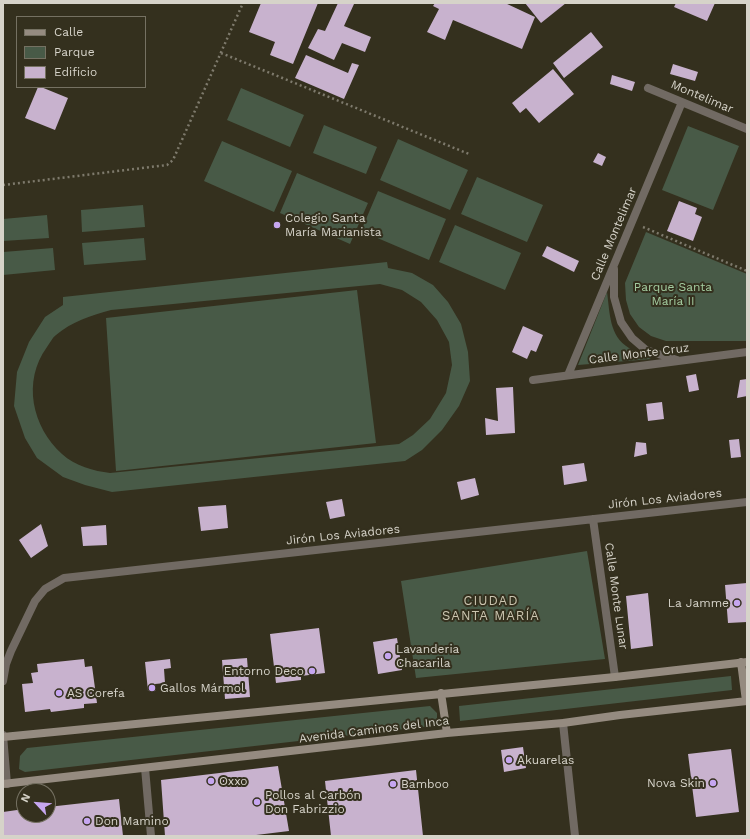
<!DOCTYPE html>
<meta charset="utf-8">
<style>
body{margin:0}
#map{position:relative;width:750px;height:839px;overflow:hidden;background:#34301e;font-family:"Work Sans",sans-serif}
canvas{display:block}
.frame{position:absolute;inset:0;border:4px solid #d6d3c9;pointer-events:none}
.legend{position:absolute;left:16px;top:16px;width:130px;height:72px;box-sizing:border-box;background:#34301e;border:1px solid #757162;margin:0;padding:5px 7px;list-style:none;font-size:12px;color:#d6d3c9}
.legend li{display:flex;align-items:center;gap:8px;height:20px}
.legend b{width:20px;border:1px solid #757162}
.north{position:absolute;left:16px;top:783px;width:40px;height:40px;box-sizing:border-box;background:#34301e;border:1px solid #757162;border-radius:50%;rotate:296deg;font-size:11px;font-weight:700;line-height:16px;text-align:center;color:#d6d3c9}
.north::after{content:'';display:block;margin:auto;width:14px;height:18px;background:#c6a6f0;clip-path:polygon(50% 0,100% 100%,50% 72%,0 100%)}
</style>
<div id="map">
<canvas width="750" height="839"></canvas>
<div class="frame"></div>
<ul class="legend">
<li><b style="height:5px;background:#958b80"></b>Calle</li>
<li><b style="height:11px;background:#485a47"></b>Parque</li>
<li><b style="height:11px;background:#c8b2ce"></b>Edificio</li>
</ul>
<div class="north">N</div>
</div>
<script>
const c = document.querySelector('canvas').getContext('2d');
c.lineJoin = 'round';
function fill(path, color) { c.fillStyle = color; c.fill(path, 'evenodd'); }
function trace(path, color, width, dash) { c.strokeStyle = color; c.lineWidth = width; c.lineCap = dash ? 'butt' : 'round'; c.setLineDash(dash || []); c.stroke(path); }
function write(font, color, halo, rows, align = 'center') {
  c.font = font + ' "Work Sans",sans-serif'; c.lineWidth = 4; c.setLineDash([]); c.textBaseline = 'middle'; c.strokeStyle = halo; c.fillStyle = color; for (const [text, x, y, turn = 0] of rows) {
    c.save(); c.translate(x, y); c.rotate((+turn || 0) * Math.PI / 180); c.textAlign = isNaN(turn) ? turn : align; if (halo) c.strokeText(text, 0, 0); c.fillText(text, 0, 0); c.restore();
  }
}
fill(new Path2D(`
 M241,88L304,115L290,147L227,120Z
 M324,125L377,147L366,174L313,153Z
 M688,126L739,146L713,210L662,190Z
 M398,139L468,170L450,210L380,180Z
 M222,141L292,171L274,212L204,181Z
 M297,173L368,203L350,244L280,213Z
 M477,177L543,205L527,242L461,214Z
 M378,191L446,219L429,260L361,231Z
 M143,205L145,227L82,232L81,210Z
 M47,215L49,238L3,241V219Z
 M455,225L521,253L505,290L439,262Z
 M646,232L747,274V341H666L651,336L639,327L630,314L626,300L625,283Z
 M144,238L146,260L84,265L82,243Z
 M53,248L55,270L3,275V252Z
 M387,262L388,268L412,273L433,285L448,302L461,324L468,352L470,381L459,406L442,430L422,450L405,461L112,492L85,485L63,477L37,458L25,438L14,406L17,372L29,342L45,317L63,305V297ZM380,284L402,290L421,302L437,320L449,342L452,365L446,393L430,419L413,435L399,444L110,473C94,471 75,466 62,454C32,427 22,381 47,347C50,343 52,338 56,335C71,322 92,315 111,310Z
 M357,290L376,443L116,471L106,318Z
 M607,292C610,313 609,336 629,348C635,353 644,355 651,359L578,365Z
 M587,551L605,659L416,678L401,581Z
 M731,676L732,690L460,721L459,706Z
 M430,706L437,713V720L431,726L25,772L19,769L20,756L27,748Z`), '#485a47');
fill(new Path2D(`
 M261,3H318L293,64L270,55L275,42L249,32Z
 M338,3L354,4L344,26L371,37L365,52L342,43L334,60L308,48L318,29L325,31Z
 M435,3H505L535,17L522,49L453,20L445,40L427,32L439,9L433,6Z
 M525,3H566L541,23Z
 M676,3H715L707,21L674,7Z
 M591,32L603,47L564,78L553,63Z
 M306,55L348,73L352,63L359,65L344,99L295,78Z
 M673,64L698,72L695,81L670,74Z
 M553,69L574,94L539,123L526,108L520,113L512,103Z
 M612,75L635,82L632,91L610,84Z
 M38,87H41L68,98L55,130L25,118Z
 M598,153L606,157L602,166L593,162Z
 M679,201L697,208L695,214L702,217L693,241L667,231Z
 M547,246L579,261L574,272L542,256Z
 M523,326L543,335L536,352L531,350L527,359L512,352Z
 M696,374L699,390L689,392L686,376Z
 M747,379V396L737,398L740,380Z
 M513,387L515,433L486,435L485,418L498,421L496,388Z
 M662,402L664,419L648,421L646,404Z
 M739,439L741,457L731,458L729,440Z
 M636,442L646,443L647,454L634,457Z
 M584,463L587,481L564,485L562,466Z
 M475,478L479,495L461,500L457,482Z
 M342,499L345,516L330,519L326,502Z
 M226,505L228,528L201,531L198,507Z
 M41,524L48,546L31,558L19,540Z
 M106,525L107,545L83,546L81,527Z
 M747,583V622L728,623L725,585Z
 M648,593L653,646L631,649L626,596Z
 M319,628L325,673L301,676V680L276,683L270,634Z
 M397,638L402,670L378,674L373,642Z
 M247,658L250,697L225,699L222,660Z
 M84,659L85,667L92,666L97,703L84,704V708L51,712L50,709L25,712L22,684L33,683L31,673L38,672L37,664Z
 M170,659L171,668L164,669L165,683L155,684L156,691H148L145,662Z
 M523,747L526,768L504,772L501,750Z
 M731,749L739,812L696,817L688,754Z
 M278,766L289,831L248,836H165L161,780Z
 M416,770L423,836H331L325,781Z
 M119,799L123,836H3V812L24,809V815H48V807Z`), '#c8b2ce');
trace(new Path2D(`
 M221,53L469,154
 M3,185L167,165L173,160L243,3
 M643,227L747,271`), '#7e7a6c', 2.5, [2, 3]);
trace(new Path2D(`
 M648,88L747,129
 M614,269V297L621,322L632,338L646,350L677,360
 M568,375L682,102
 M533,380L747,352
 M593,519L615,677
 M3,681L6,664L11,651L35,601L45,589L64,578L747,502
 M563,723L575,836
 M3,735L7,784
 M145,768L151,836`), '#716a63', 8);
trace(new Path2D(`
 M741,662L746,701
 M441,693L447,733
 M3,737L615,677L747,662
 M3,784L447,733L563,723L620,715L747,701`), '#958b80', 8);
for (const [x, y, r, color] of [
 [277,225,4,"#c6a6f0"],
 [737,603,4,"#c6a6f0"],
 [388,656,4,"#c6a6f0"],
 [312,671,4,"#c6a6f0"],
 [152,688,4,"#c6a6f0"],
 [59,693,4,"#c6a6f0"],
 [509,760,4,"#c6a6f0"],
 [211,781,4,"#c6a6f0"],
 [713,783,4,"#c6a6f0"],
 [393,784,4,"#c6a6f0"],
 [257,802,4,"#c6a6f0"],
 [87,821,4,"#c6a6f0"]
]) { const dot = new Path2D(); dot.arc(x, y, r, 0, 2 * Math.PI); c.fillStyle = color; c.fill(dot); trace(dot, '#34301e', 1.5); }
write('12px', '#d6d3c9', '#34301e', [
 ["Montelimar",702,97,23],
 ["Calle Montelimar",614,234,-67],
 ["Calle Monte Cruz",639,354,-7],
 ["Jirón Los Aviadores",665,499,-6],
 ["Jirón Los Aviadores",343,535,-6],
 ["Calle Monte Lunar",616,596,82],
 ["Avenida Caminos del Inca",374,730,-7]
]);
write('12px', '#d6d3c9', '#34301e', [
 ["Colegio Santa",285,218],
 ["María Marianista",285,232],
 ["La Jamme",729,603,"right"],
 ["Lavanderia",396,649],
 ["Chacarila",396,663],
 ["Entorno Deco",304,671,"right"],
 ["Gallos Mármol",160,688],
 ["AS Corefa",67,693],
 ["Akuarelas",517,760],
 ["Oxxo",219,781],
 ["Nova Skin",705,783,"right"],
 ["Bamboo",401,784],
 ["Pollos al Carbón",265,795],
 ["Don Fabrizzio",265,809],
 ["Don Mamino",95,821]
], 'left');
write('12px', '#a4cda1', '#34301e', [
 ["Parque Santa",673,287],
 ["María II",673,301]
]);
c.letterSpacing = '1px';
write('13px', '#cbc5b0', '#34301e', [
 ["CIUDAD",491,601],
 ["SANTA MARÍA",491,616]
]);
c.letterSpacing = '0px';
</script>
